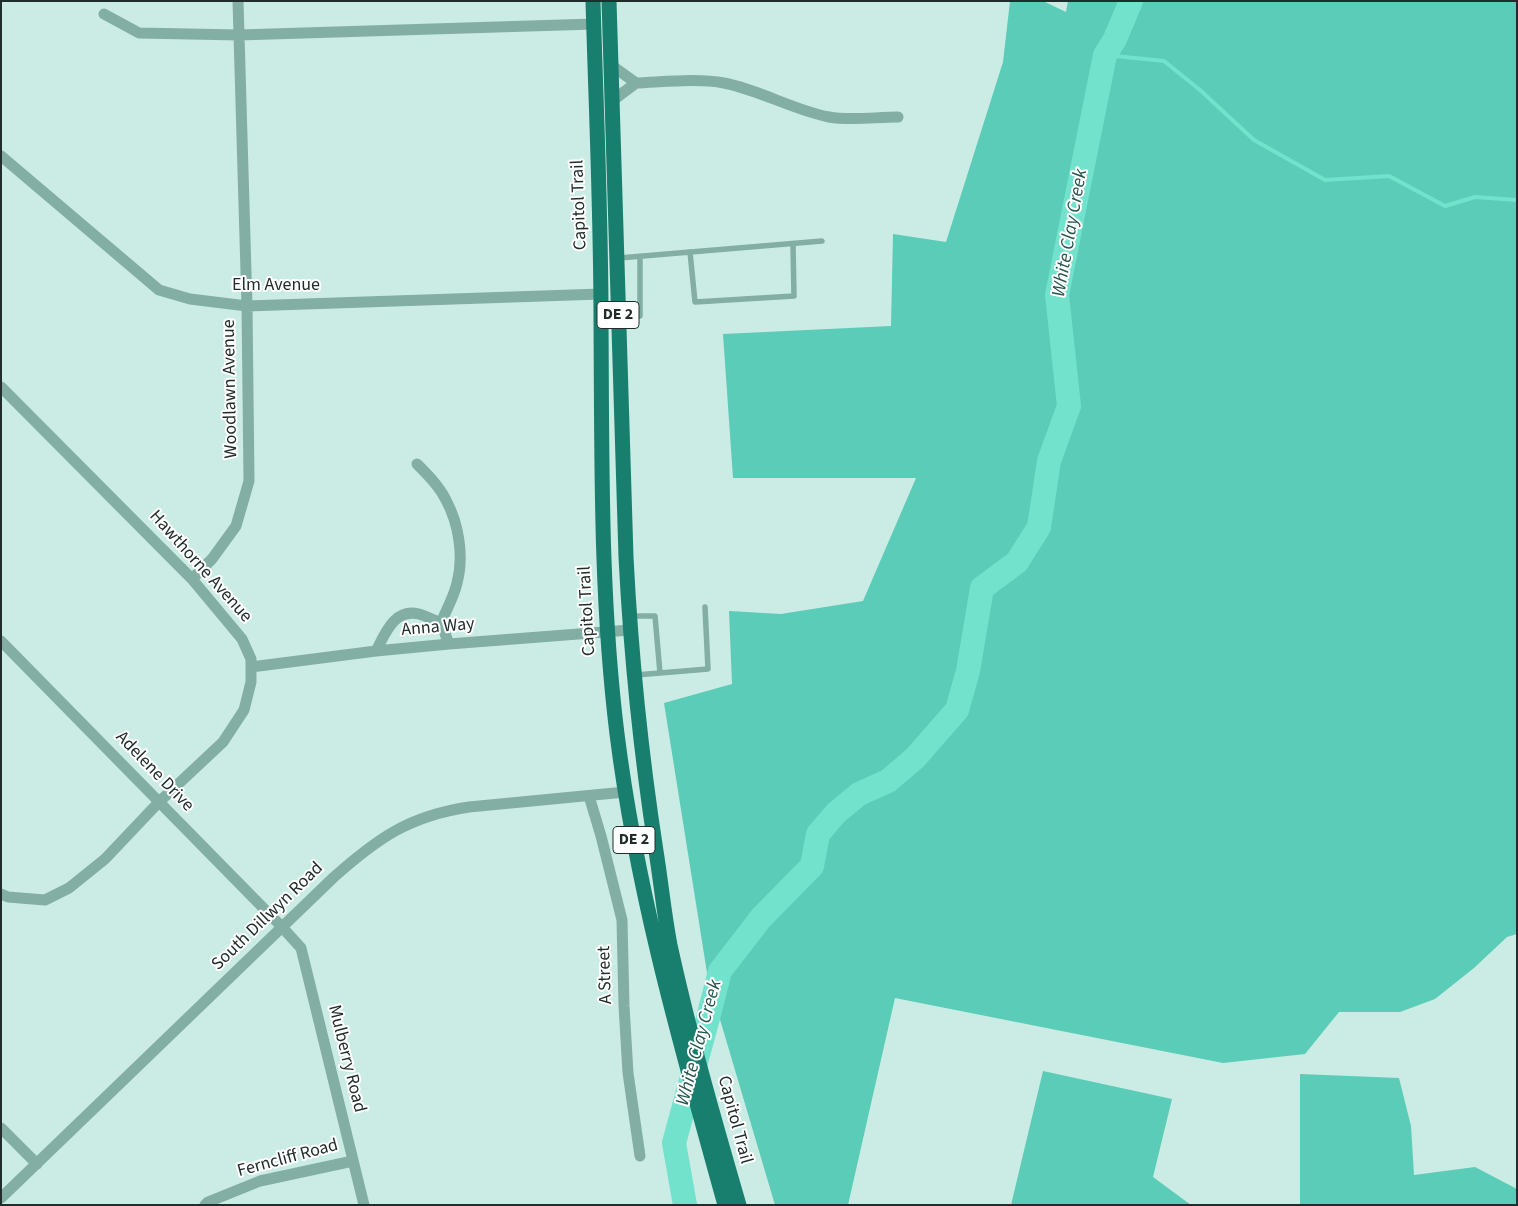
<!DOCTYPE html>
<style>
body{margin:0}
#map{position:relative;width:1518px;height:1206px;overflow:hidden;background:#cbece4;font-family:"Source Sans 3",sans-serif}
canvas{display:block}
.frame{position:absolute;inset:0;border:2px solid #202d2a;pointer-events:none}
</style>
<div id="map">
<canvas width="1518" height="1206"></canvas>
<div class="frame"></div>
</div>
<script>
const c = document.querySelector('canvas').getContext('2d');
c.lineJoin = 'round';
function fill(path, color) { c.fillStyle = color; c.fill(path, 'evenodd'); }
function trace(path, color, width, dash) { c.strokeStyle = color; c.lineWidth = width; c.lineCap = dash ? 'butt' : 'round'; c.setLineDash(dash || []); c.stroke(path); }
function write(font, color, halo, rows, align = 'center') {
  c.font = font + ' "Source Sans 3",sans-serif'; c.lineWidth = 4; c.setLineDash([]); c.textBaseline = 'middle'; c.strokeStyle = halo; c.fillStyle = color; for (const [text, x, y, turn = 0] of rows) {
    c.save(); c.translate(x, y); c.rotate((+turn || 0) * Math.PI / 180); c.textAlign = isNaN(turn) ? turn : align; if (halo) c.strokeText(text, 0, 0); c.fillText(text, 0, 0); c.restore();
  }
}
fill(new Path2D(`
 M1010,1H1043L1066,12L1068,1H1517V934L1507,937L1474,968L1435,999L1400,1012H1339L1305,1054L1223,1063L895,998L848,1205H775L708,979L664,703L732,684L729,611L781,614L863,601L916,478H733L723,334L891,326L893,234L946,242L1003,62Z
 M1043,1071L1172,1099L1153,1177L1191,1205H1011Z
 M1300,1074L1399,1078L1411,1126L1414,1175L1475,1167L1517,1189V1205H1300Z`), '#5accb7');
trace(new Path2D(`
 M1105,55L1164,61L1200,90L1254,140L1325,180L1389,176L1445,206L1475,197L1517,200`), '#72e2cd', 4);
trace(new Path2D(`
 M685,1205L674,1143L708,1018L720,971L761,918L812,866L818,834L836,813L859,794L888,781L915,758L957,710L968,671L982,588L1017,562L1039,527L1049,461L1069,406L1057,295L1105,55L1115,39L1131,1`), '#72e2cd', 24);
trace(new Path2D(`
 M690,252L695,302L794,296L793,244
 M619,258L822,241
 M620,320L640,316V256
 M629,616H655L660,673
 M636,675L708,669L705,607`), '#83aea4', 5.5);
trace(new Path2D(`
 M104,14L139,33L239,35L594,24
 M611,65L636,83L612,101
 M636,83C663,82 698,78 724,83C760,90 793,110 829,117C851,121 876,117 898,117
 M1,156L159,290L190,299L247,306L601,294
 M1,387L192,579L242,639L251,659V682L244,710L223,742L159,802L105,859L69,888L45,900L8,897L1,894
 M417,464C428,475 439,486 446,500C459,524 464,557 457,583C454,597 446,610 441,623L449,644
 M192,579L212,559L236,526L249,481L247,306L238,1
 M1,641L282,927L301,948L364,1205
 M376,651C385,634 394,608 419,614C426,616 434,620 441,623
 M251,667L376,651L449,644L630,630
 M589,796L601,836L622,920L624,1006L628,1073L640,1156
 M1,1128L37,1164
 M1,1198L334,877C378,838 409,816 469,807L625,792
 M205,1205L208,1202L260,1181L353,1161`), '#83aea4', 11);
trace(new Path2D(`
 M593,1C596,107 601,213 601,319C602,458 600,596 617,734C637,894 682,1050 725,1205
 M609,1L626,557C631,656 641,754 656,851C661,882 664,914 670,945C689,1032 714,1119 739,1205`), '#187f6f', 15);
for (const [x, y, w] of [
 [618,315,42],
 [634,840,42]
]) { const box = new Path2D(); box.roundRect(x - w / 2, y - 13.5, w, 27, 4); c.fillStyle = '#fff'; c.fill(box); trace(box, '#202d2a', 1); }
write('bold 16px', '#202d2a', null, [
 ["DE 2",618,315],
 ["DE 2",634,840]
]);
write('18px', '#202d2a', '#fff', [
 ["Capitol Trail",580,205,-92],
 ["Elm Avenue",276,286],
 ["Woodlawn Avenue",231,389,-91],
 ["Hawthorne Avenue",200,567,48],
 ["Capitol Trail",588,611,-93],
 ["Anna Way",438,628,-5],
 ["Adelene Drive",154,772,46],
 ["South Dillwyn Road",268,917,-44],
 ["A Street",606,975,-92],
 ["Mulberry Road",346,1059,76],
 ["Capitol Trail",734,1120,75],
 ["Ferncliff Road",288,1159,-15]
]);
write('italic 19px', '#25564d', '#fff', [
 ["White Clay Creek",1071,233,-80],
 ["White Clay Creek",700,1043,-75]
]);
</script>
